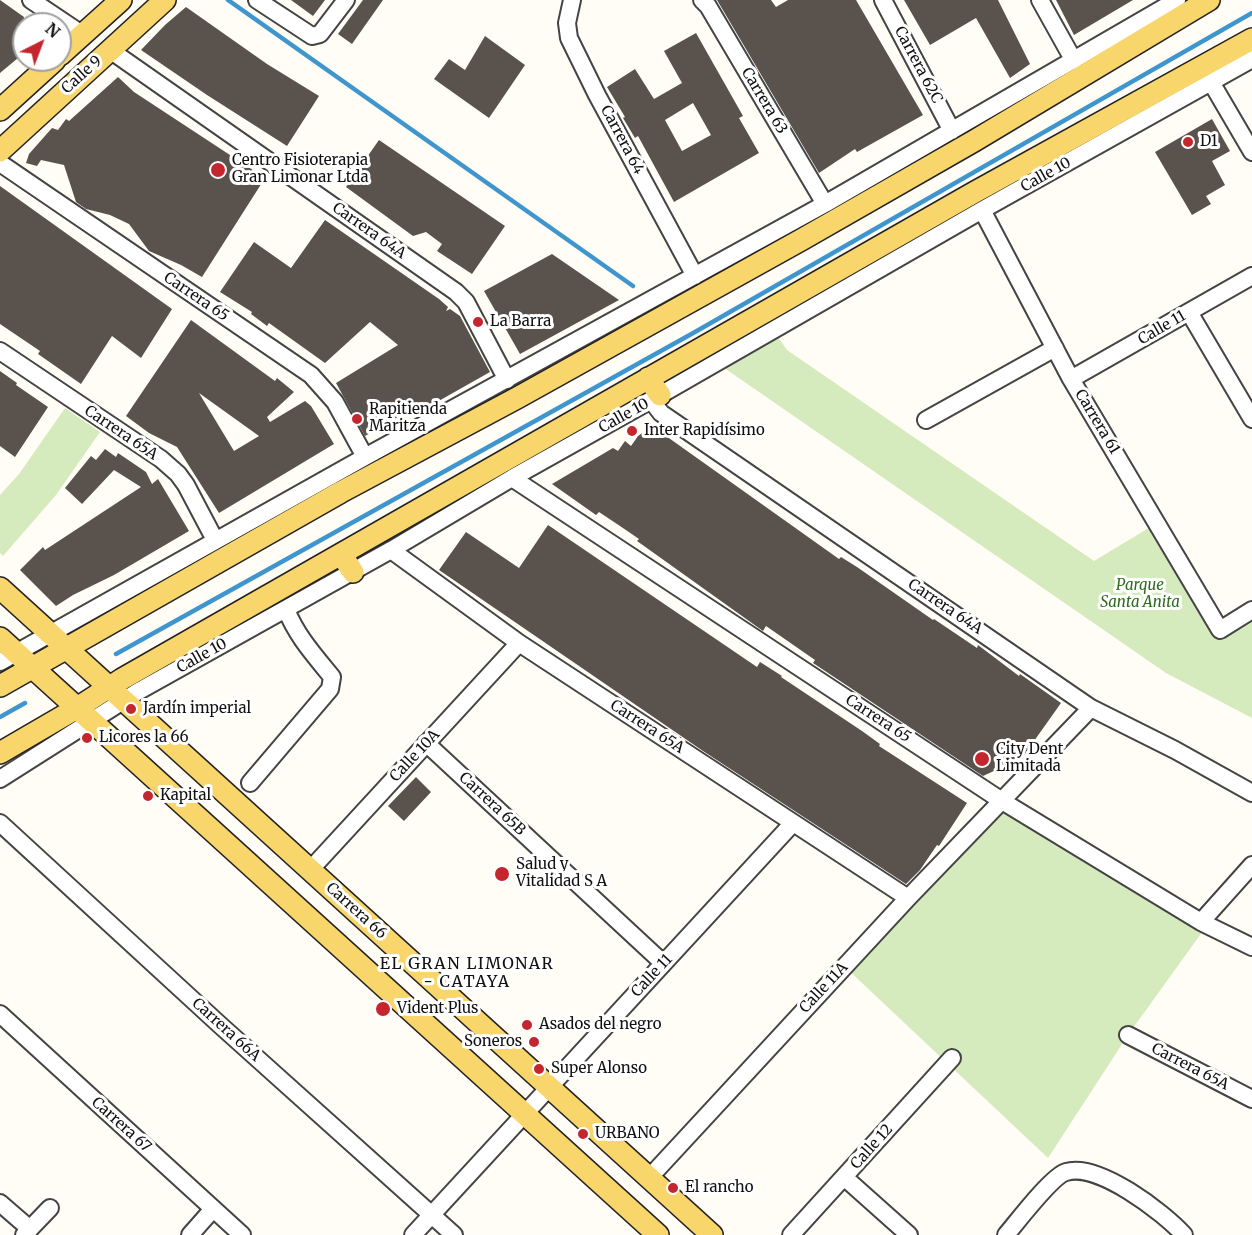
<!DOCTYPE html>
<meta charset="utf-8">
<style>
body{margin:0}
#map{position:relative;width:1252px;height:1235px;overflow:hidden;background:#fffdf5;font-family:Merriweather,serif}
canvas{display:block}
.north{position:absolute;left:12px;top:12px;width:60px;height:60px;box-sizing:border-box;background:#fff;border:2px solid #a0a0a0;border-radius:50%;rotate:42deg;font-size:16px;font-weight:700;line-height:24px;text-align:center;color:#111}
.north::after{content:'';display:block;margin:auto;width:21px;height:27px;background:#c4262e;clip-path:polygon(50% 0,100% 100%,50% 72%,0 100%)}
</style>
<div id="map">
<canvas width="1252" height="1235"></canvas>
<div class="north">N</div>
</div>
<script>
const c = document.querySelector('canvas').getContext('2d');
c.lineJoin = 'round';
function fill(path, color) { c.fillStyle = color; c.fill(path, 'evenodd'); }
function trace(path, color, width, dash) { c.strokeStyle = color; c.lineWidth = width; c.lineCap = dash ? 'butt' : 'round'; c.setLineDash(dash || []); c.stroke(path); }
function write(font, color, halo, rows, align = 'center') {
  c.font = font + ' Merriweather,serif'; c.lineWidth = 6; c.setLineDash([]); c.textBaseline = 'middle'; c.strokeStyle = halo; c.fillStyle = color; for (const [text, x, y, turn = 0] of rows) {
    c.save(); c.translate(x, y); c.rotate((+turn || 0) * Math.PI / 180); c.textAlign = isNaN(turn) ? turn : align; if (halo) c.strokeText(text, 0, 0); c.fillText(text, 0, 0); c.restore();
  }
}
fill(new Path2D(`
 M773,330L787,350L1094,561L1157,523L1220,629L1252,610V718L1166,673L717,363Z
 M65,408L100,432L56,495L3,556L0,553V495L19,474Z
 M1002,801L1208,924L1128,1035L1048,1158L845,967Z`), '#d5ebbd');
trace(new Path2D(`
 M228,0L633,286
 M116,654L695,332L1252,13
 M0,717L25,703`), '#3f96cf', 4.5);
fill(new Path2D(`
 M0,0L24,17V53L0,73Z
 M291,0H325L313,16Z
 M363,0H383L352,44L338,34Z
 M717,0H771L776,7L788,0H856L923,115L857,152L855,149L819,173Z
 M904,0H998L1030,64L1010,78L976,18L930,45Z
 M1056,0H1133L1074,35Z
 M186,7L267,64L319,96L287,146L207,95L141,50L165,25Z
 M696,33L743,116L739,118L759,153L674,202L638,136L635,138L623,118L625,117L607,87L635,69L654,99L682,83L664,51ZM693,103L711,135L682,151L665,120Z
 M485,36L525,65L489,118L434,79L449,59L465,70Z
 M118,77L134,92L265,178L202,277L181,265L149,251L129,224L110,215L86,209L76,202L64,165L41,160L37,166L26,163L29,154L52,128L58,130L66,119L69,121Z
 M1212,119L1230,151L1212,161L1225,185L1206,196L1211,204L1192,215L1155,152Z
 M379,140L505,226L472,274L437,251L442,244L426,232L413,236L346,187Z
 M0,186L172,309L141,358L112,336L81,384L38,354L40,351L0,324Z
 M325,220L439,299L448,307L446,311L450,309L460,316L490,372L421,411L418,405L365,436L336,383L398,345L370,322L325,363L269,323L267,326L251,314L252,312L220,292L254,242L291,268Z
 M552,254L619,300L520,354L484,291Z
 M191,320L275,381L277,378L294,392L267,417L270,422L305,401L311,406L334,444L219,513L177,447L149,433L126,416ZM199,393L259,436L234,451Z
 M0,371L17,383L16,385L48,407L15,457L0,446Z
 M652,426L839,559L841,557L857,567L933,620L934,619L977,648L978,645L1019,676L1020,674L1061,703L1022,758L983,776L813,663L815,660L766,626L763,631L637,541L639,539L620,526L599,512L596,515L552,484L613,448L618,451L625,441L631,446L638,436Z
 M105,449L116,457L118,453L146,472L152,484L158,479L189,531L114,575L73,595L56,606L20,570L43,547L45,550L141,487L114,470L82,504L65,488L91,456L96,460Z
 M548,525L757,667L760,662L782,676L781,677L862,731L880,744L879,746L967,803L939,846L937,845L920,870L906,884L703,751L439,570L466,532L519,568Z
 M416,777L431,792L404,821L388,806Z`), '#5a524d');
const minor = new Path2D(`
 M31,0L83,35
 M257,0L312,36L320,34L346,0
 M572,0L567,23L569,38L597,95L695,276
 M702,0L708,6L825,204
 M883,0L952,131
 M1040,0L1074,61
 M110,50L456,292L466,302L507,380
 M1211,82L1252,152
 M0,163L311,375L335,402L365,457
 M982,210L1071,379L1220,630L1252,610
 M1189,312L1252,419
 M0,351L161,459L178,474L186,485L215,540
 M1071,379L1252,276
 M651,400L661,413L1091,708L1175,750L1252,793
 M926,420L1055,348
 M512,478L1002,801L1201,922L1252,947
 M391,550L519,643L908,898
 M0,662L365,457L825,204L1177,0
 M426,743L663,963
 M0,779L137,692L391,550L512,478L660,395L982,210L1252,59
 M250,783L330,689L332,677C314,655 296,635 286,609
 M0,823L220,1025L454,1235
 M310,870L519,643
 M1201,922L1252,865
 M0,1014L242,1235
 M1128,1035L1252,1099
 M844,1177L909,1235
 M649,1178L908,898L1091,708
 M0,1203L30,1229
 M24,1235L50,1208
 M190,1235L213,1209
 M413,1235L793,823
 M791,1235L952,1058
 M1006,1235C1017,1222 1052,1176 1066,1172C1098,1162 1163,1212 1184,1235`);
const major = new Path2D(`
 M60,55L121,0
 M0,110L55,60
 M0,151L165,0
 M648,378L660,395
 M341,554L353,572
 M0,588L712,1235
 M0,638L658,1235
 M0,686L341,492L517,398L801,240L974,141L1209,0
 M0,753L77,708L122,679L975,192L1252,39`);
trace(minor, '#444', 20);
trace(major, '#222', 24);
trace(minor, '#fff', 16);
trace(major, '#f9d66b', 21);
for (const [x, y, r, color] of [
 [1188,142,6,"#c4262e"],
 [218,170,8,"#c4262e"],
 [478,322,6,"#c4262e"],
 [357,419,6,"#c4262e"],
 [632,431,6,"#c4262e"],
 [131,709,6,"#c4262e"],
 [87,738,6,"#c4262e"],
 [982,759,8,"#c4262e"],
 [148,796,6,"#c4262e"],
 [502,874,8,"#c4262e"],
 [383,1009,8,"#c4262e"],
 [527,1025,6,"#c4262e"],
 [534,1042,6,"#c4262e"],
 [539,1069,6,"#c4262e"],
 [583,1134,6,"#c4262e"],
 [673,1188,6,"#c4262e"]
]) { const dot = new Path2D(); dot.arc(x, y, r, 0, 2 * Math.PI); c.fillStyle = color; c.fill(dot); trace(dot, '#fff', 2); }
write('15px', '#111', '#fff', [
 ["Carrera 62C",918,65,62],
 ["Calle 9",82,75,-42],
 ["Carrera 63",764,101,59],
 ["Carrera 64",622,140,62],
 ["Calle 10",1046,175,-29],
 ["Carrera 64A",369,231,35],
 ["Carrera 65",196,297,34],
 ["Calle 11",1162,328,-30],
 ["Calle 10",624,416,-29],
 ["Carrera 61",1097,422,59],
 ["Carrera 65A",121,433,34],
 ["Carrera 64A",945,607,34],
 ["Calle 10",202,656,-29],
 ["Carrera 65",878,719,33],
 ["Carrera 65A",647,727,33],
 ["Calle 10A",415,756,-47],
 ["Carrera 65B",492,804,43],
 ["Carrera 66",356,911,42],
 ["Calle 11",652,976,-47],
 ["Calle 11A",824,988,-47],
 ["Carrera 66A",226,1030,42],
 ["Carrera 65A",1190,1067,27],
 ["Carrera 67",121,1125,42],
 ["Calle 12",872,1147,-48]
]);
write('15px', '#111', '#fff', [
 ["D1",1200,142],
 ["Centro Fisioterapia",232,161],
 ["Gran Limonar Ltda",232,178],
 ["La Barra",490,322],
 ["Rapitienda",369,410],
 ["Maritza",369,427],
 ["Inter Rapidísimo",644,431],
 ["Jardín imperial",143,709],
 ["Licores la 66",99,738],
 ["City Dent",996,750],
 ["Limitada",996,767],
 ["Kapital",160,796],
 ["Salud y",516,865],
 ["Vitalidad S A",516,882],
 ["Vident Plus",397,1009],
 ["Asados del negro",539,1025],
 ["Soneros",522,1042,"right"],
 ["Super Alonso",551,1069],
 ["URBANO",595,1134],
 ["El rancho",685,1188]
], 'left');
write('italic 15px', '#2f6b1f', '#fff', [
 ["Parque",1140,586],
 ["Santa Anita",1140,603]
]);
c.letterSpacing = '1.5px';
write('16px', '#111', '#fff', [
 ["EL GRAN LIMONAR",467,964],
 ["- CATAYA",467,982]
]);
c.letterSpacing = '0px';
</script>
